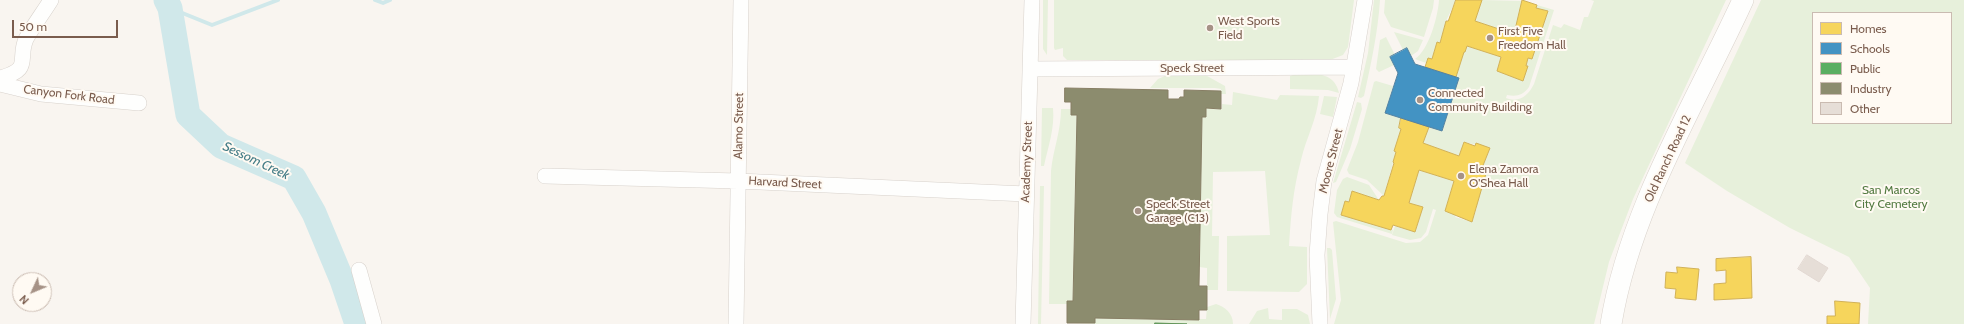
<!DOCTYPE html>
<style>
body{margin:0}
#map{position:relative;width:1964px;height:324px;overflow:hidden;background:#f9f5f0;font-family:Cabin,sans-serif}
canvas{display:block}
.legend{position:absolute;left:1812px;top:12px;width:140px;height:112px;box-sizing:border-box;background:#fffaf3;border:1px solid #cabbb1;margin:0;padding:5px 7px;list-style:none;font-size:12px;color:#7a5c4d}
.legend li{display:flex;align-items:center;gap:8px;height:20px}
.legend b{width:20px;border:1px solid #cabbb1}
.north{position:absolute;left:12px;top:272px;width:40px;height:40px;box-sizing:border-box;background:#fffaf3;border:1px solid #cabbb1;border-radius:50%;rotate:226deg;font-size:11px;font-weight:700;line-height:16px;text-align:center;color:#7a5c4d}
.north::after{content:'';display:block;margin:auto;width:14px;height:18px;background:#a69286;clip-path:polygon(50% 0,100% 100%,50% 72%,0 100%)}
.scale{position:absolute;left:12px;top:20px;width:106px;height:18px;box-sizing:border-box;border:2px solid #7a5c4d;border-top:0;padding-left:5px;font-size:12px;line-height:14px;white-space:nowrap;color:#7a5c4d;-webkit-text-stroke:3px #fffaf3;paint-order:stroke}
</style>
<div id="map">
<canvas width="1964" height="324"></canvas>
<ul class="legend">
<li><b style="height:11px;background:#f6d55c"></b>Homes</li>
<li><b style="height:11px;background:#4393c3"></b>Schools</li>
<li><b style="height:11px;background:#5aae61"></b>Public</li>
<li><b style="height:11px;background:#8c8c6e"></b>Industry</li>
<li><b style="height:11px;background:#e6ded7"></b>Other</li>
</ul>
<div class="north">N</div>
<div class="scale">50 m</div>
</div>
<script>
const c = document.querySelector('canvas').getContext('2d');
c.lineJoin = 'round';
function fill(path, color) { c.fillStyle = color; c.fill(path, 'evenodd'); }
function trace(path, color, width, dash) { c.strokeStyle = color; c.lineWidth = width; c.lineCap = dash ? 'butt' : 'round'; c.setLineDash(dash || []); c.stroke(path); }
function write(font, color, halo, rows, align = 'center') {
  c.font = font + ' Cabin,sans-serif'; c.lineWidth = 4; c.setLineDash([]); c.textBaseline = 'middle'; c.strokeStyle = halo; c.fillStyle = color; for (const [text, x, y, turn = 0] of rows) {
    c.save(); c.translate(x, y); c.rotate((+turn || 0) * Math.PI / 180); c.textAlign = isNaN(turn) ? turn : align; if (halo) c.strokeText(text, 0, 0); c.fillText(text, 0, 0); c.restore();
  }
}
fill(new Path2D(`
 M1043,0H1048L1047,55L1043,49Z
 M1054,0H1354L1348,47L1343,55L1330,60H1067L1063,56V48L1055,50L1054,48Z
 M1374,0H1380C1378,32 1371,64 1364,96L1361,98L1358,97L1368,53Z
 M1385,0H1434L1433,8L1424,37L1391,27L1384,13Z
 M1439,0H1456L1446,21L1440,43L1437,42L1432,59L1428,58L1426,63L1415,59C1429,50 1438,16 1439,0Z
 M1482,0L1522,1L1514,34L1475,21Z
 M1591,0H1726L1633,199L1609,262L1594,324H1334L1341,300L1333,222L1336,221L1406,243L1420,242L1428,235L1436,210L1433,209L1426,232L1421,238L1410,240L1392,235L1395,226L1415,232L1423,207L1409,203L1419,170L1454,181L1445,211L1456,215L1455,217L1472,222L1477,207L1475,206L1482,168L1490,148L1464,142L1459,156L1423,143L1429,127L1442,131L1459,78L1456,77L1464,52H1465L1467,46L1501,57L1497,71L1523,81L1528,58L1532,59L1548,11L1536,8L1537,5L1554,10L1529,87C1523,95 1517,97 1507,95L1506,98C1519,103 1528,96 1534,84L1553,25L1561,28L1564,24L1580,30L1584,17H1588L1594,1Z
 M1761,0H1964V324H1868L1870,288L1849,257L1790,228L1727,191L1685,163ZM1813,13H1951V123H1813Z
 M1394,32L1423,40L1418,51L1411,56L1403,50Z
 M1386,37L1395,55L1390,57L1394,65L1379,72L1376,69L1380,40Z
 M1174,72H1200L1225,86L1226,94H1221V89L1215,88H1150L1158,79Z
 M1296,74C1314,74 1334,71 1339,93L1328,90L1290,89V76Z
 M1376,81L1393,86L1385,113L1401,118L1399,128L1401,129L1394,151L1396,152L1384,196L1367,180L1349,174L1347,170L1358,142L1374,82Z
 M1233,92L1277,100L1280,95L1319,96C1317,120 1306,138 1301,160C1293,190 1291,215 1289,246L1307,247V284L1299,292L1227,291V236L1270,235L1265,171L1213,172L1212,236H1219L1218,290H1207V268L1199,267L1202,117H1206V108L1222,109V104L1232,105Z
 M1324,96L1337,97L1333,117L1320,114Z
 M1357,102L1361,103L1362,109L1350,149L1336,182L1333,183Z
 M1042,108H1053C1055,128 1048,147 1044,166H1041Z
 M1061,109H1071V115H1077L1073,301H1068L1067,304H1049L1051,171C1053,150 1061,131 1061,109Z
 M1347,177L1369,185L1379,200L1352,191L1349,202L1345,201L1341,215L1393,230L1392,234L1337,217L1334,213L1337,190L1343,179Z
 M1040,186H1044L1041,324H1038Z
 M1327,248H1330L1332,250L1336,299L1330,319Z
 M1216,304C1225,307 1233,313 1233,324H1073L1095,323V318L1206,319L1207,307Z
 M1268,308L1269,319L1282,320V309H1297L1308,315L1310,324H1249L1257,311Z`), '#e7f0db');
const homes = new Path2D(`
 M1456,0H1482L1475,21L1514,34L1522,0L1537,5L1536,8L1548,11L1532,59L1528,58L1526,66H1528L1523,81L1497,71L1501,57L1467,46L1465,52H1464L1456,77L1425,67L1428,58L1432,59L1437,42L1440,43L1446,21H1448Z
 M1401,118L1429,127L1423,143L1459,156L1464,142L1475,146L1476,143L1490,148L1482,168L1487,170L1472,222L1445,211L1454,181L1419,170L1409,203L1423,207L1415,232L1393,225L1391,230L1341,215L1345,201L1349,202L1352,191L1379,200L1382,196H1384L1394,163L1393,162L1396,152L1394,151L1401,129L1399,128Z
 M1751,257L1752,298L1714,300V284L1726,283V270L1716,271V259Z
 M1677,267L1699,269L1696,300L1675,298L1676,289L1665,288L1666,272L1677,273Z
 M1835,301L1860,303L1859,324H1827V316H1835Z`);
fill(homes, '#f6d55c');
trace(homes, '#d1b158', 1);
const schools = new Path2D(`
 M1407,48L1415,64L1459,78L1442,131L1385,113L1398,73L1390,57Z`);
fill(schools, '#4393c3');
trace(schools, '#5482a0', 1);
const public = new Path2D(`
 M1155,323L1187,324H1155Z`);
fill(public, '#5aae61');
trace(public, '#64955b', 1);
const industry = new Path2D(`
 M1065,88L1168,90V99H1179L1180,97H1184V90L1221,91V109L1206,108V117H1202L1199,286H1207V310H1199V320L1095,318V323H1067V301H1073L1077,115H1071V102H1065Z`);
fill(industry, '#8c8c6e');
trace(industry, '#877e64', 1);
trace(new Path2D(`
 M375,0L383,3L390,0
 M170,8L212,25L278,0`), '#d0e8ea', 4);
trace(new Path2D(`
 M166,0L170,8L188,115L221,146L294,178L314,213L342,280L357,324`), '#d0e8ea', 25);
const building = new Path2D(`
 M1807,255L1828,268L1819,282L1798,269Z`);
fill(building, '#e6ded7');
trace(building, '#e2d8d2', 1);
const minor = new Path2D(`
 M1030,69L1354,67
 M0,78C33,69 17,60 26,39C33,26 43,13 51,0
 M0,84L41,94L139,103
 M545,176L738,181L1026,194
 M359,270L374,324
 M736,324L741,0
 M1023,324L1032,0
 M1320,324L1317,255L1320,214L1324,181L1351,83L1365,0`);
const secondary = new Path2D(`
 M1611,324C1630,208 1695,105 1743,0`);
trace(minor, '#d7d1cb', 16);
trace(secondary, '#d9d2cb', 22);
trace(minor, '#fefefd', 15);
trace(secondary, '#fefefd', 21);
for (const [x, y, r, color] of [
 [1210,28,4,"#a69286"],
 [1490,38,4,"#a69286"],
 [1420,100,4,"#a69286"],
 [1461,176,4,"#a69286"],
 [1138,211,4,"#a69286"]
]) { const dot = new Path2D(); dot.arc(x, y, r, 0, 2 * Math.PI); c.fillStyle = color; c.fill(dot); trace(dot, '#fffaf3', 1.5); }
write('12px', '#7a5c4d', '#fffaf3', [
 ["West Sports",1218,21],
 ["Field",1218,35],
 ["First Five",1498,31],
 ["Freedom Hall",1498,45],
 ["Connected",1428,93],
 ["Community Building",1428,107],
 ["Elena Zamora",1469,169],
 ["O'Shea Hall",1469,183],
 ["Speck Street",1146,204],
 ["Garage (C13)",1146,218]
], 'left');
write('12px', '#7a5c4d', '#fffaf3', [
 ["Speck Street",1192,68],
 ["Canyon Fork Road",69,95,7],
 ["Alamo Street",739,126,-89],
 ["Old Ranch Road 12",1668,159,-65],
 ["Moore Street",1331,161,-76],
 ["Academy Street",1027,162,-88],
 ["Harvard Street",785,183,3]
]);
write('12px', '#537a41', '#fffaf3', [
 ["San Marcos",1891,190],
 ["City Cemetery",1891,204]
]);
write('italic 13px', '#437c86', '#fffaf3', [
 ["Sessom Creek",256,161,25]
]);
</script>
